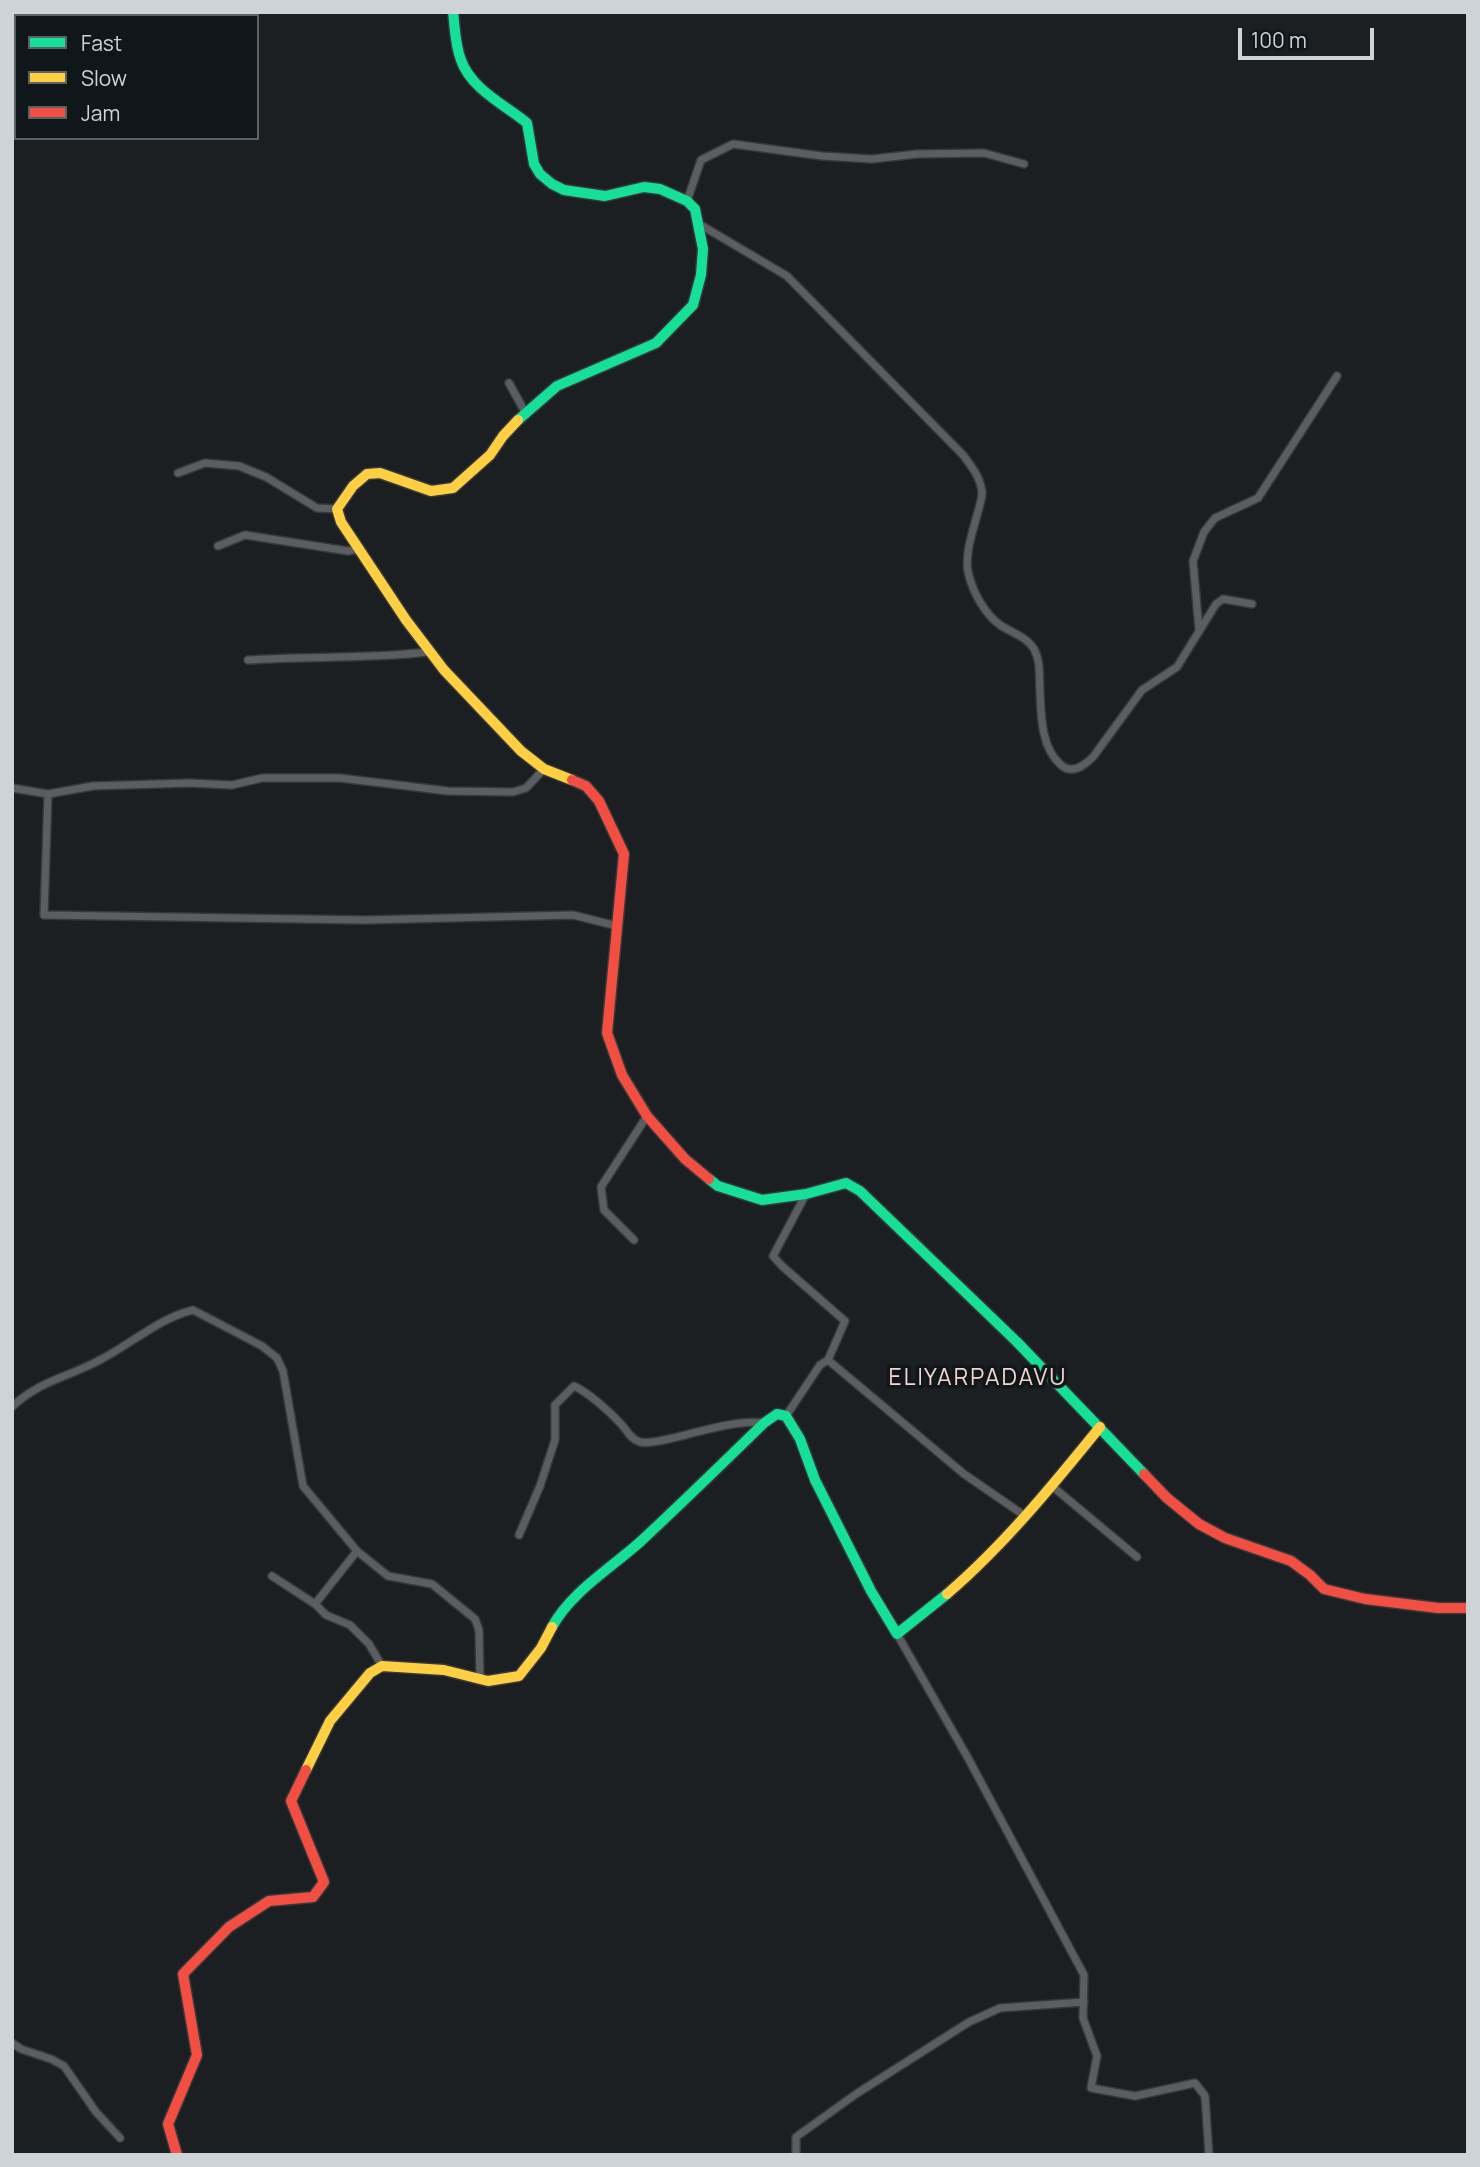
<!DOCTYPE html>
<style>
body{margin:0}
#map{position:relative;width:1480px;height:2167px;overflow:hidden;background:#1b1f22;font-family:Manrope,sans-serif}
canvas{display:block}
.frame{position:absolute;inset:0;border:14px solid #cdd3d6;pointer-events:none}
.legend{position:absolute;left:14px;top:14px;width:245px;height:126px;box-sizing:border-box;background:#0f171b;border:2px solid #5b6266;margin:0;padding:9px 12px;list-style:none;font-size:21px;color:#cdd3d6}
.legend li{display:flex;align-items:center;gap:14px;height:35px}
.legend b{width:35px;border:2px solid #5b6266}
.scale{position:absolute;left:1238px;top:28px;width:136px;height:32px;box-sizing:border-box;border:4px solid #cdd3d6;border-top:0;padding-left:9px;font-size:21px;line-height:24px;white-space:nowrap;color:#cdd3d6;-webkit-text-stroke:5px #0f171b;paint-order:stroke}
</style>
<div id="map">
<canvas width="1480" height="2167"></canvas>
<div class="frame"></div>
<ul class="legend">
<li><b style="height:9px;background:#16e098"></b>Fast</li>
<li><b style="height:9px;background:#ffcf43"></b>Slow</li>
<li><b style="height:9px;background:#f24e42"></b>Jam</li>
</ul>
<div class="scale">100 m</div>
</div>
<script>
const c = document.querySelector('canvas').getContext('2d');
c.lineJoin = 'round';
function trace(path, color, width, dash) { c.strokeStyle = color; c.lineWidth = width; c.lineCap = dash ? 'butt' : 'round'; c.setLineDash(dash || []); c.stroke(path); }
function write(font, color, halo, rows, align = 'center') {
  c.font = font + ' Manrope,sans-serif'; c.lineWidth = 7; c.setLineDash([]); c.textBaseline = 'middle'; c.strokeStyle = halo; c.fillStyle = color; for (const [text, x, y, turn = 0] of rows) {
    c.save(); c.translate(x, y); c.rotate((+turn || 0) * Math.PI / 180); c.textAlign = isNaN(turn) ? turn : align; if (halo) c.strokeText(text, 0, 0); c.fillText(text, 0, 0); c.restore();
  }
}
const street = new Path2D(`
 M40,12L43,16
 M687,201L701,160L733,144L822,156L872,159L917,154L984,153L1024,164
 M699,224L787,276L963,455C972,467 981,478 982,493C982,498 980,504 979,508C974,528 963,556 969,576C974,594 985,614 1000,625C1012,633 1027,637 1034,649C1041,662 1039,677 1040,691C1041,716 1041,748 1061,765C1072,775 1085,765 1093,757L1142,690L1177,667L1216,604L1223,599L1252,604
 M509,383L525,412
 M178,473L205,463L239,466L266,477L317,508L337,509
 M218,546L245,535L348,551L360,549
 M1199,630L1193,561L1204,532L1215,518L1258,498L1337,376
 M248,660C308,656 368,659 428,652
 M12,788L48,794L44,915L366,920L573,915L617,926
 M48,794L93,786L189,783L232,785L262,778H340L448,791L513,792L526,788L544,769
 M634,1240L604,1210L601,1187L647,1116
 M828,1360L964,1474L1025,1516
 M12,1407C37,1382 68,1377 98,1361C130,1345 157,1319 193,1310L262,1346L277,1358L283,1371L303,1486L357,1551L388,1576L432,1584L475,1619L479,1630L480,1680
 M786,1416L820,1365L828,1360L845,1321L782,1266L773,1256L806,1194
 M1052,1486L1137,1557
 M519,1535L540,1486L555,1440V1405L574,1386C589,1393 609,1411 621,1424C627,1430 630,1439 640,1442C651,1444 662,1440 673,1438C698,1432 740,1419 764,1423
 M272,1576L315,1604L326,1615L350,1625L369,1644L382,1666
 M315,1604L357,1551
 M897,1634L968,1758L1084,1975L1083,2018L1097,2056L1091,2088L1135,2096L1195,2083L1205,2096L1209,2155
 M12,2043L21,2049L51,2059L64,2066L96,2112L120,2138
 M796,2155V2137L856,2094L969,2022L1000,2008L1084,2002`);
const fast = new Path2D(`
 M453,12C455,28 455,45 461,60C471,89 505,105 527,123L534,164L540,174L552,184L564,190L605,196L644,187L660,189L687,201L695,209L703,249L701,275L693,305L656,343L557,386L518,420
 M709,1179L718,1186L762,1200L806,1194L846,1183L860,1191L1017,1342L1144,1474
 M552,1627C571,1592 611,1568 640,1542C682,1503 723,1463 764,1423L777,1414L786,1416L800,1439L815,1480L871,1591L897,1634L947,1594`);
const slow = new Path2D(`
 M518,420L503,436L490,455L453,488L431,491L380,473L367,474L353,486L337,509L341,522L406,620L444,670L521,751L544,769L572,780
 M947,1594C1004,1545 1053,1485 1100,1427
 M306,1770L330,1721L370,1673L382,1666L444,1670L488,1681L519,1676L541,1648L552,1627`);
const jam = new Path2D(`
 M572,780L586,786L599,801L624,854L607,1033L622,1075L647,1116L685,1159L709,1179
 M1144,1474L1167,1498L1199,1524L1225,1538L1291,1561L1310,1575L1324,1589L1365,1599L1438,1608H1468
 M177,2155L168,2124L197,2055L183,1974L229,1927L269,1901L313,1897L324,1882L291,1801L306,1770`);
trace(street, '#36393c', 10);
trace(fast, '#36393c', 13);
trace(slow, '#36393c', 13);
trace(jam, '#36393c', 13);
trace(street, '#5b5e60', 7);
trace(fast, '#16e098', 10);
trace(slow, '#ffcf43', 10);
trace(jam, '#f24e42', 10);
c.letterSpacing = '2px';
write('23px', '#f6d4cc', '#0f171b', [
 ["ELIYARPADAVU",978,1379]
]);
c.letterSpacing = '0px';
</script>
